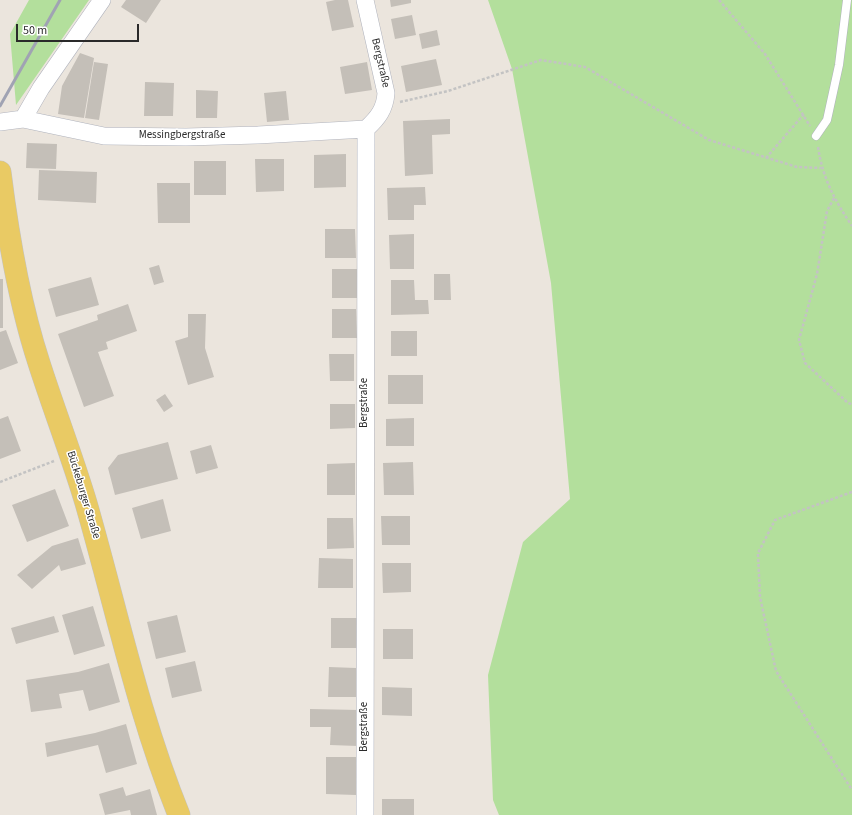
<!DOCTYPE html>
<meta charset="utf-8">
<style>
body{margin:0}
#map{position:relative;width:852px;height:815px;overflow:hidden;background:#ebe5dd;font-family:"Source Sans 3",sans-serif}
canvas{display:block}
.scale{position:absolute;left:16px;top:24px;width:123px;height:18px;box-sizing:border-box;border:2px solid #2a2a2a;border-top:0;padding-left:5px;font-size:12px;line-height:14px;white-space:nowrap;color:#2a2a2a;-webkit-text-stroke:3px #fff;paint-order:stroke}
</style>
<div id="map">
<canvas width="852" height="815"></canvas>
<div class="scale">50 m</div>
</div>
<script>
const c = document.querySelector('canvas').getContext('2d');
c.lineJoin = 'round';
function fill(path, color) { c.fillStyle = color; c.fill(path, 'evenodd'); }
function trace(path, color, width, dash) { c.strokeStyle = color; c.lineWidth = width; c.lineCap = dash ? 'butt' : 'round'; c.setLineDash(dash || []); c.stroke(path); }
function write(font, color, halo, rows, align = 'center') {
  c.font = font + ' "Source Sans 3",sans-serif'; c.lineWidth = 3; c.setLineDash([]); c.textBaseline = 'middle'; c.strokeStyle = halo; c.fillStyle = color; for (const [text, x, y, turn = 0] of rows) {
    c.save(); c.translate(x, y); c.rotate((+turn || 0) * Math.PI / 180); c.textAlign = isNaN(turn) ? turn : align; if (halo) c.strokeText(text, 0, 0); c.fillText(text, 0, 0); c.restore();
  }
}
fill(new Path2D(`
 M29,0H89L16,105L10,34Z
 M488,0H852V815H499L493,800L488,675L523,542L570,499L551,283L512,69Z`), '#b3df9c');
fill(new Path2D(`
 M126,0H161L146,23L121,7Z
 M335,0H348L354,27L332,31L326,2Z
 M390,0H411V3L391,7Z
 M412,15L416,35L395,39L391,19Z
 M437,30L440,45L422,49L419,34Z
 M80,53L94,58L84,118L58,114L62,86Z
 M436,59L442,85L406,92L401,66Z
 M94,62L108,64L99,120L85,118Z
 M367,62L372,90L345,94L340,67Z
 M145,82L174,83L173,116H144Z
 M196,90L218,91L217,118H196Z
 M286,91L289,120L267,122L264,93Z
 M450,119V134L432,135L433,174L405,176L403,121Z
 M27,143L57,144L56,169L26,168Z
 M346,154V187L314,188V155Z
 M255,159H284V191L256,192Z
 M194,161H226V195H194Z
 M39,170L97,172L96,203L38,200Z
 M157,183H190V223H158Z
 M425,187L426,205H414V220H388L387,188Z
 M325,229H355L356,258H325Z
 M414,234V269H390L389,235Z
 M159,265L164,282L154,285L149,268Z
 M332,269H357L358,298H332Z
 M434,274H450L451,300H434Z
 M91,277L99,305L56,317L48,289Z
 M0,279H3V328H0Z
 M391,280H414L415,300H428L429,314L391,315Z
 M128,304L137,331L106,342L108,349L98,352L114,396L84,407L58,334L98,320L97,315Z
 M332,309H356L357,338H332Z
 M188,314H206L205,348L214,377L188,385L175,341L188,337Z
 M6,330L18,363L0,370V332Z
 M391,331H417V356H391Z
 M329,354H354V381H330Z
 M388,375H423V404H388Z
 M165,394L173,406L164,412L156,400Z
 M330,404H355V428L330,429Z
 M8,416L21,451L0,459V419Z
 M414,418V446H386V419Z
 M168,442L178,479L115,495L108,468L118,455Z
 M211,445L218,468L196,474L190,451Z
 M413,462L414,495H384L383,463Z
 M355,463V495H327V464Z
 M55,489L69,526L27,542L12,505Z
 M163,499L171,531L141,539L132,508Z
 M381,516H410V545H382Z
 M327,518H353L354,548L327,549Z
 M78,538L86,564L61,571L59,565L32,589L17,575L52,546Z
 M319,558L353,559V588H318Z
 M382,563H411V592L383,593Z
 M93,606L105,646L74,655L62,615Z
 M177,615L186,652L156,659L147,622Z
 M54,616L59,632L16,644L11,628Z
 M331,618H358V648H331Z
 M383,629H413V659H383Z
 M195,661L202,691L172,698L165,668Z
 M109,663L120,702L89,711L83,690L59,694L62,708L31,712L26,680L78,672Z
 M329,667L356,668V697H328Z
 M382,687L412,688V716L382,715Z
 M310,709L359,710L358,746L330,745L331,727H310Z
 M126,724L137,764L106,773L98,745L47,757L45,743L95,733Z
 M326,757H356V795L326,794Z
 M123,787L126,796L150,789L157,815H131L130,810L105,815L99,794Z
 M382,799H414V815H382Z`), '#c4bfb8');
const lane = new Path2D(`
 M816,136L827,120L839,65L847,0`);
const street = new Path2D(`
 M23,119L41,88L102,0
 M0,122L23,119L104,136L186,137L258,135L366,129
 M365,815L366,129C378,118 385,109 386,93L365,0`);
const primary = new Path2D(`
 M0,172C8,236 19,302 39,363C54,410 72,456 86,503C116,607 138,714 179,815`);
trace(lane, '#b0b3bd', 9);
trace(street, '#b0b3bd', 18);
trace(primary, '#c3c3c3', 23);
trace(new Path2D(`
 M719,0L765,54L810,126
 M400,102L448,91L541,60L585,67L709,140L797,167L821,168
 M818,147C823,179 834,199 852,226
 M766,158L804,114
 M834,198L827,211L817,274L799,340L805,363L848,403L852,404
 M0,482L54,461
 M852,492L775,520L758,553L760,597L776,671L852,790`), '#c3c3c3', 2.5, [3, 2]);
trace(lane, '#fff', 8);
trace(street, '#fff', 17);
trace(primary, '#e9ca64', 22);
trace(new Path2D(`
 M0,106L60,0`), '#a0a3b3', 3);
write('11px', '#2a2a2a', '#fff', [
 ["Bergstraße",380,63,77],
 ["Messingbergstraße",182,136],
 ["Bergstraße",365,403,-90],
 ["Bückeburger Straße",83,495,73],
 ["Bergstraße",365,727,-90]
]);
</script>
